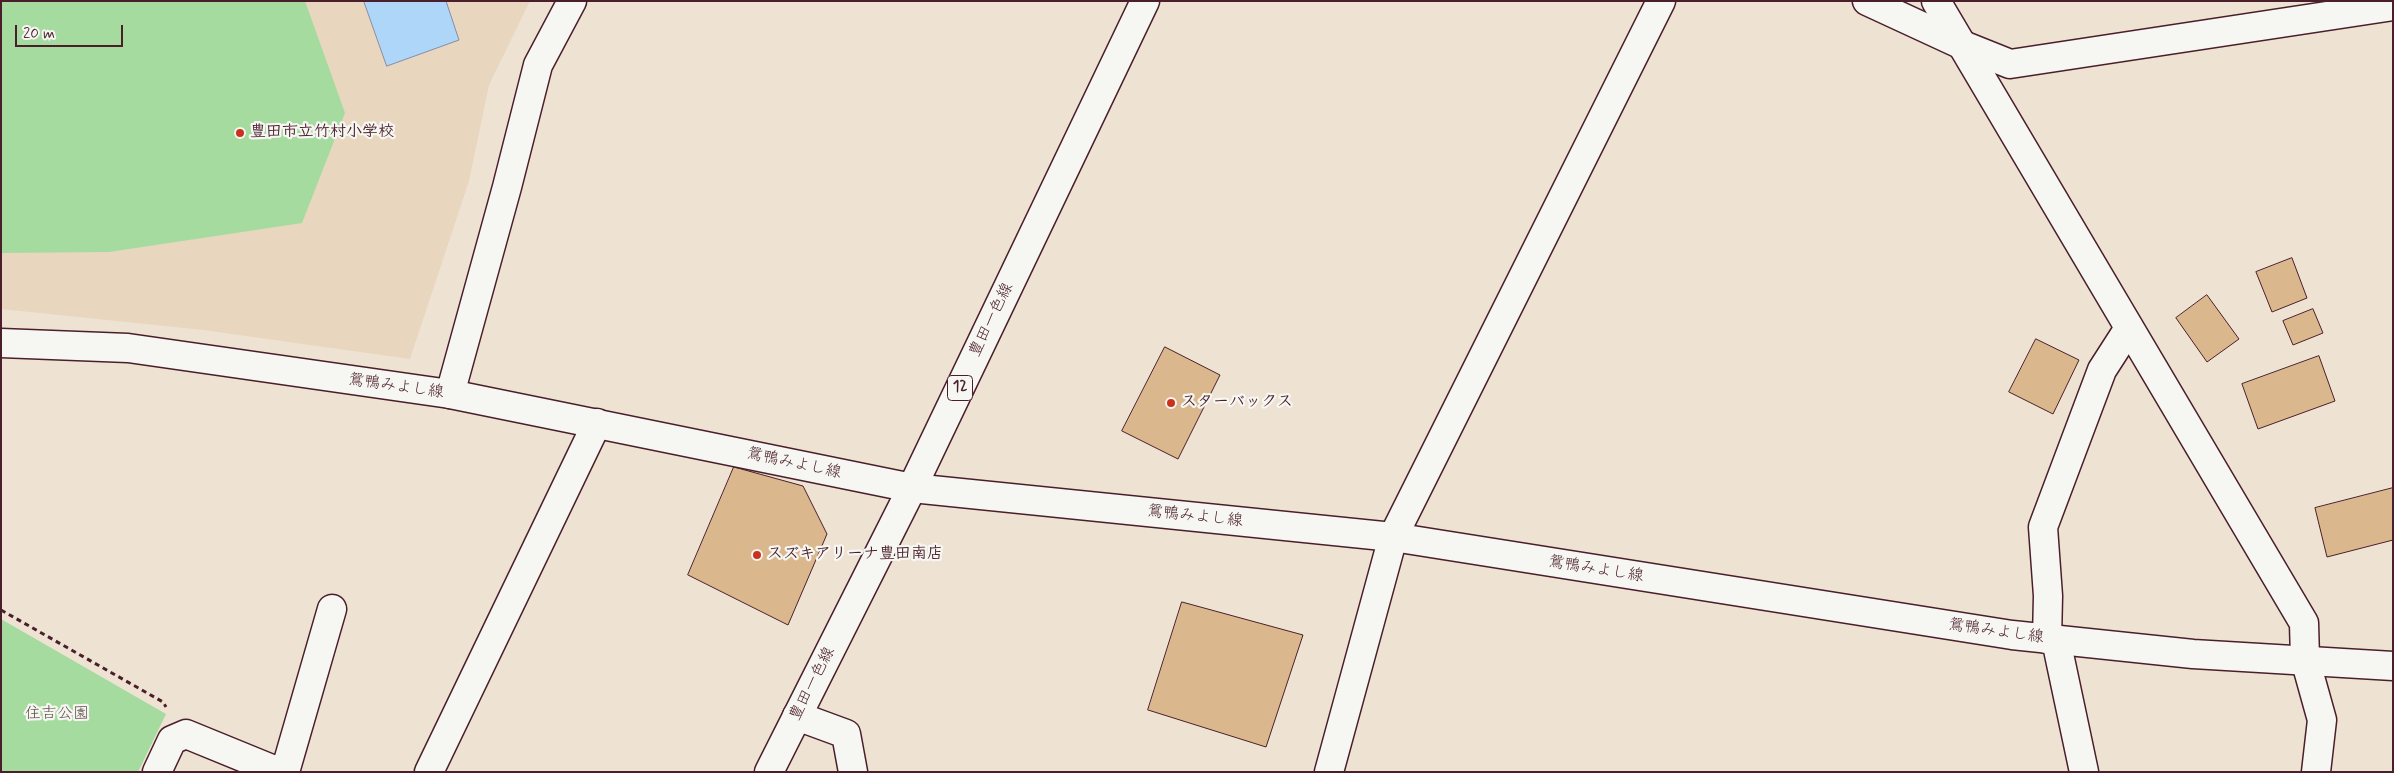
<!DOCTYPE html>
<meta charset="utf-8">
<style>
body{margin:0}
#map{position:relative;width:2394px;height:773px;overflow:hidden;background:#eee3d3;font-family:Mynerve,sans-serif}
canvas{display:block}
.frame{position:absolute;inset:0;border:2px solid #4a1f2b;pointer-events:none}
.scale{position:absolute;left:15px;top:25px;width:108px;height:22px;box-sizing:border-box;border:2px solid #4a1f2b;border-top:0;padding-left:6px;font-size:15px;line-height:18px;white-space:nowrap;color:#4a1f2b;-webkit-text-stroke:4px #f6f6f2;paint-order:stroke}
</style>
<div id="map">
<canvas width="2394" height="773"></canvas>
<div class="frame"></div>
<div class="scale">20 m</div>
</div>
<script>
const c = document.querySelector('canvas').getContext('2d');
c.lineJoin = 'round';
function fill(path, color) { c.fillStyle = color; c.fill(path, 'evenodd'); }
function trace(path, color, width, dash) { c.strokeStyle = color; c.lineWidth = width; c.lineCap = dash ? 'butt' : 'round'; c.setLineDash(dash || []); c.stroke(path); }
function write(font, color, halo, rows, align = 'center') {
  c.font = font + ' Mynerve,"Klee One",sans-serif'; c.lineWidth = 4.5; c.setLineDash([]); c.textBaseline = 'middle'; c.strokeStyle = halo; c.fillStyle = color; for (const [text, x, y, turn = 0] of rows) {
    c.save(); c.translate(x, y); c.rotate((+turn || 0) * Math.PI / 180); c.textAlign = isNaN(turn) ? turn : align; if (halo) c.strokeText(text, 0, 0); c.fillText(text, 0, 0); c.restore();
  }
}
fill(new Path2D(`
 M1,1H530L489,85L469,181L410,359L203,330L1,309Z`), '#e8d6be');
fill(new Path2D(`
 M1,1H305L345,113L302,223L109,252L1,253Z
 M1,619L166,714L138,772H1Z`), '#a5db9f');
const water = new Path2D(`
 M364,1H446L459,40L387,66Z`);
fill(water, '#aed6f8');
trace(water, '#868da6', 1);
const building = new Path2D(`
 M2292,258L2307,298L2272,312L2256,272Z
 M2207,295L2239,339L2207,362L2176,318Z
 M2313,309L2323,333L2293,345L2283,321Z
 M2036,339L2079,360L2053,414L2009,392Z
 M1165,347L1220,375L1178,459L1122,431Z
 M2319,356L2335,401L2258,429L2242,384Z
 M734,467L803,486L827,534L788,625L688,575Z
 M2393,488V540L2327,557L2315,508Z
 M1182,602L1303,635L1266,747L1148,710Z`);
fill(building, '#dab78c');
trace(building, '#4a1f2b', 1);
const minor = new Path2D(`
 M1867,1L1960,44L2010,64L2393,6
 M450,394L507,187L538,65L572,1
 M2047,639L2048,596L2043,527L2102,370L2129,328
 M2056,640L2084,772
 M2305,659L2322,720L2316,772
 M797,716L846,734L853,772
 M157,772L172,740L186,734L279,772
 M285,772L332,609
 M429,772L597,423
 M1329,772L1393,537L1661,1`);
const tertiary = new Path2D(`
 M1936,1L2304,623L2305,659`);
const secondary = new Path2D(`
 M1,343L128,348L450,394L912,488L1393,537L2012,635L2193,654L2393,666`);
const primary = new Path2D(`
 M769,772L912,488L1145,1`);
trace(minor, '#4a1f2b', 31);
trace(tertiary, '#4a1f2b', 31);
trace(secondary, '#4a1f2b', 31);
trace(primary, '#4a1f2b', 31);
trace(new Path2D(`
 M1,610L163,702L166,707`), '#4a1f2b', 3, [5, 4]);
trace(minor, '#f6f6f2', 28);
trace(tertiary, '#f6f6f2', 28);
trace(secondary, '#f6f6f2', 28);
trace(primary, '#f6f6f2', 28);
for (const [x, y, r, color] of [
 [240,133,5,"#c8321e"],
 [1171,403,5,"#c8321e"],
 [757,555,5,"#c8321e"]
]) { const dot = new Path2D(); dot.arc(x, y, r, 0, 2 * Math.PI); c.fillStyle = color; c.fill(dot); trace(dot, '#f6f6f2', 2); }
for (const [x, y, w] of [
 [960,388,25]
]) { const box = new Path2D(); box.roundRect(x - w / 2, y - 12.5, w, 25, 4); c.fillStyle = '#f6f6f2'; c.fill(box); trace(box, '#4a1f2b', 1); }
write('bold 15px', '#4a1f2b', null, [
 ["12",960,388]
]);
write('bold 16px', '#4a1f2b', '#f6f6f2', [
 ["豊田市立竹村小学校",250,133],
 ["スターバックス",1181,403],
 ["スズキアリーナ豊田南店",767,555]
], 'left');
write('16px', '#4a1f2b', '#f6f6f2', [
 ["豊田一色線",992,320,-64],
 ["鴛鴨みよし線",396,387,8],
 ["鴛鴨みよし線",794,464,12],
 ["鴛鴨みよし線",1195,517,6],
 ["鴛鴨みよし線",1596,570,9],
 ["鴛鴨みよし線",1996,632,8],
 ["豊田一色線",813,684,-63]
]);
write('16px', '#614e48', '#f6f6f2', [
 ["住吉公園",57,715]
]);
</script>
